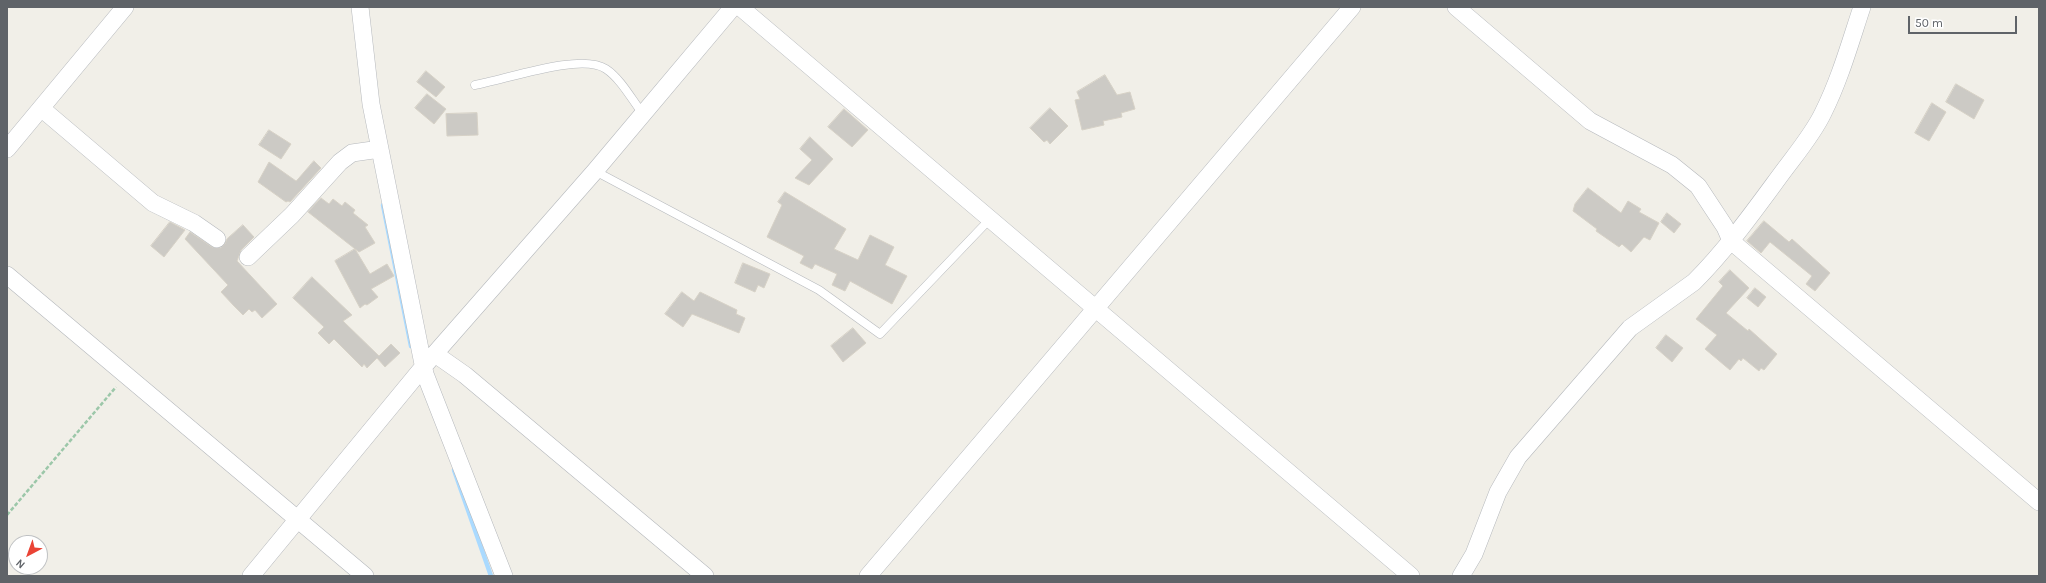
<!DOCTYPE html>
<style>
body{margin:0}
#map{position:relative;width:2046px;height:583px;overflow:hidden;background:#f1efe8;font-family:Karla,sans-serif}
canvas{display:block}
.frame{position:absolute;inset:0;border:8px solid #5f6368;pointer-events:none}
.north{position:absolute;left:8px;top:535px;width:40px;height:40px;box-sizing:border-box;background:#fff;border:1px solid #bfc1c3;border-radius:50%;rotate:221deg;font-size:11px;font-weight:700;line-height:16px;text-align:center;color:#5f6368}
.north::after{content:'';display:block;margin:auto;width:14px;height:18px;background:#ea4335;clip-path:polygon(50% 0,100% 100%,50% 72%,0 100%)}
.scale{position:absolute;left:1908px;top:16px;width:109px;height:18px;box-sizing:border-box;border:2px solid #5f6368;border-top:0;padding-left:5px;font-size:12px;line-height:14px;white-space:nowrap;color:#5f6368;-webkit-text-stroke:3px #fff;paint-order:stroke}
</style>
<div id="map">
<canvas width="2046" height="583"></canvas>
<div class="frame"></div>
<div class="north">N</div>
<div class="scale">50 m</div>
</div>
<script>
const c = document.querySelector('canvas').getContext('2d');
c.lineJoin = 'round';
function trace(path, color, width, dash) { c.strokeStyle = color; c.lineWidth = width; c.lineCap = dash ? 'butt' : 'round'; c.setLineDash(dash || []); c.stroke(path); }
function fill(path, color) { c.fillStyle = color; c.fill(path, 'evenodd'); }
trace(new Path2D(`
 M383,205L411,346
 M454,470L491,576`), '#aadaff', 4.5);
const building = new Path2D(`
 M426,71L445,87L436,97L417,82Z
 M1105,75L1117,95L1130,92L1135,109L1121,113L1122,117L1103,121L1104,125L1082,130L1075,100L1080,99L1077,92Z
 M1956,84L1984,100L1974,119L1946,102Z
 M427,94L446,109L434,124L415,108Z
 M1932,103L1946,112L1929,141L1915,133Z
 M1050,108L1068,126L1050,144L1047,140L1044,142L1030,128Z
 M844,109L868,130L852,147L828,127Z
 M477,113L478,135L447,136L446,114Z
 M269,130L291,144L281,159L259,145Z
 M810,137L833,159L809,185L795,178L812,160L800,149Z
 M314,161L321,168L290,202L288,201L286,202L258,182L269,162L296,181Z
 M1588,188L1621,213L1628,201L1641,209L1639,212L1659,223L1650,240L1644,237L1631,252L1622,244L1619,247L1596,231L1597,229L1573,211L1575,204Z
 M785,192L846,229L834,249L858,260L870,235L894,247L885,265L907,276L892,304L850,281L845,291L832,285L837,274L815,264L812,269L800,263L804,256L767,237L782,205L778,202Z
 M321,198L329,204L333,199L342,206L345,202L355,210L353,213L368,225L365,227L375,243L359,252L308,212Z
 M1667,213L1681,224L1674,233L1661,222Z
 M1764,221L1789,242L1792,239L1830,273L1815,291L1806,284L1812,276L1770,242L1761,253L1747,241Z
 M170,222L185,230L164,257L151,246Z
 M243,225L254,237L241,250L237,261L277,304L262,318L255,310L252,312L249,309L243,315L234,306L221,292L228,285L185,239L190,232L212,247L221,248L225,244L227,239Z
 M355,249L370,274L387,264L394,276L371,289L378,297L367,305L365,304L360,308L335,261Z
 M743,263L770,274L764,288L758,285L755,292L735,283Z
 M1730,270L1749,288L1726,313L1748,331L1749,329L1777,354L1764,370L1761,368L1759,371L1743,358L1741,361L1739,359L1730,370L1705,349L1717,335L1696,319L1723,286L1719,282Z
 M312,277L352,315L343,321L379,356L391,344L400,353L385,367L377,358L367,368L364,364L362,367L334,339L329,344L318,333L324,327L293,298Z
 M1755,288L1766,297L1758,307L1747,298Z
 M682,292L694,301L700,292L737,310L736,314L745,318L739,333L692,314L683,327L665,314Z
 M853,328L866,343L843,362L831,346Z
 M1666,335L1683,348L1672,362L1656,348Z`);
fill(building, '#cccac5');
trace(building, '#d6d1c6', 1);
const lane = new Path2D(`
 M475,85C505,80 581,52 606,69C621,79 632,100 643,114
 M595,171L819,290L880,334L989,220`);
const street = new Path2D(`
 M360,7L371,104L425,374L504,576
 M740,7L1411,576
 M1456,7L1590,121L1672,165L1698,186L1725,227L1731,241L2039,502
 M41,108L153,203L194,223L217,239
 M7,149L125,7
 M248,257L292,215L340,162L352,153L380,149
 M7,275L365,576
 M435,354L465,375L705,576
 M251,576L424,366L595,171L733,7
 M868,576L1352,7
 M1461,576L1474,554L1498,492L1518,457L1630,328L1694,282C1727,249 1754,211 1782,173C1796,154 1813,134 1823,113C1840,79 1850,43 1862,7`);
trace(lane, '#b5b8bc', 9);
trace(street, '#b5b8bc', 18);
trace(new Path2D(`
 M7,515L116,387`), '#9cc7a9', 2.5, [4, 2]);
trace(lane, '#fff', 8);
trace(street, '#fff', 17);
</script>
